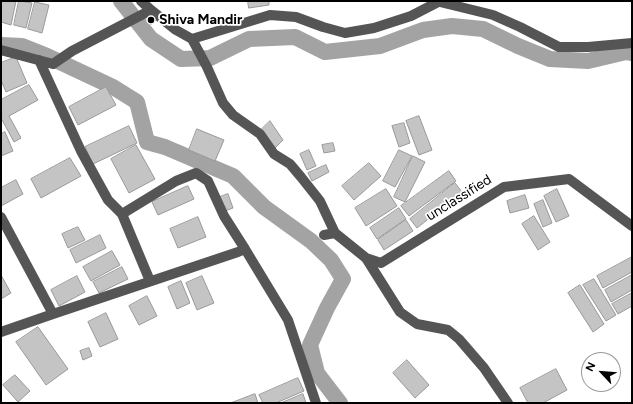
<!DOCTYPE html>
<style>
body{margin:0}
#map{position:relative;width:633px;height:404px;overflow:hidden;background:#fff;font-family:Figtree,sans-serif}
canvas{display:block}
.frame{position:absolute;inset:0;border:2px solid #000;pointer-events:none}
.north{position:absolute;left:581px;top:352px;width:40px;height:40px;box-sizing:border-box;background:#fff;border:1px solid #999;border-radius:50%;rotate:296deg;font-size:11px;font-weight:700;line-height:16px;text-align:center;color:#000}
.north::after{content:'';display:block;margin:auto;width:14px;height:18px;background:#000;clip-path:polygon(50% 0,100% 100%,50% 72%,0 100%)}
</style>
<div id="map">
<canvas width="633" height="404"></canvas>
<div class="frame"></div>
<div class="north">N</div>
</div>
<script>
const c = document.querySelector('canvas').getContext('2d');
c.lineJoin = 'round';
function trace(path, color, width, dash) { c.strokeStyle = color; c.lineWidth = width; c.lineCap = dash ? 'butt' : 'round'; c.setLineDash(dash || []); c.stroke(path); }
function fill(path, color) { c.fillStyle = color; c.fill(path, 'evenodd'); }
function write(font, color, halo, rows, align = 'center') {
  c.font = font + ' Figtree,sans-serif'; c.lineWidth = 3.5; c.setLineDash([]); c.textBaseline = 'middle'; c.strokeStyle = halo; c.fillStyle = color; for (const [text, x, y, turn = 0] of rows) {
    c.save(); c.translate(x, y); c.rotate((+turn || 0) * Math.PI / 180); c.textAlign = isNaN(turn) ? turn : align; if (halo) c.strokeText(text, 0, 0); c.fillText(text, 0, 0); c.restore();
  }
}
trace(new Path2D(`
 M121,1L151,39L181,59L210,58L249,39L295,37L325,52L380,46L423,30L452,26L483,29L518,46L550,59L588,61L626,52L632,53
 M1,45L22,46L47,56L113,87L137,102L147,142L165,147L233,176L264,207L311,241L331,260L343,279L327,308L310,345L317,373L340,403`), '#a3a3a3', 16);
const building = new Path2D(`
 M2,1H16L11,25L1,22Z
 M19,1L32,3L26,28L14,25Z
 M248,1H269V5L249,8Z
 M35,2L49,5L42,33L28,29Z
 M151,15L156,20L151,25L146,20Z
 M16,57L27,83L6,92L1,80V63Z
 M29,85L38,100L9,116L21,138L14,142L1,118V100Z
 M106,87L116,105L78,125L69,107Z
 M419,116L432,150L419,155L406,121Z
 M270,121L283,140L273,150L260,131Z
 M404,123L410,143L399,147L392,126Z
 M129,126L137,143L93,164L85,147Z
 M197,129L224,140L215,161L189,150Z
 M5,132L13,151L1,156V134Z
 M333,143L335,151L324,153L322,145Z
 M136,145L155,179L129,193L111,159Z
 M309,150L316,166L307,170L300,154Z
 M399,150L412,156L395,187L383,181Z
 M413,156L425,162L405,202L394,197Z
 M70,158L81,176L41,198L31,179Z
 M369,163L381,176L354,200L342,186Z
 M326,165L329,172L312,181L308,173Z
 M449,171L456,181L409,216L401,206Z
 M16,180L23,194L1,206V188Z
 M455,183L462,192L417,228L410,219Z
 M188,186L194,199L158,215L152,202Z
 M386,189L397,206L366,226L355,208Z
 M557,189L569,216L556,222L544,196Z
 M228,194L233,208L225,211L220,197Z
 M525,195L529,208L510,213L507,201Z
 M543,200L552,223L543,227L534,204Z
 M399,208L406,219L377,239L370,228Z
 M534,216L550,242L538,250L522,224Z
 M198,217L206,237L178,248L170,229Z
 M406,220L413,231L384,250L378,240Z
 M78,227L85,240L68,248L62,234Z
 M100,235L106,248L76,263L70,250Z
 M112,251L120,265L91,281L83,267Z
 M632,257V272L603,288L597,276Z
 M122,267L128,279L99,293L93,282Z
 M1,275L11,293L1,299Z
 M632,275V290L611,302L605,290Z
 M77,276L85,292L59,306L51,290Z
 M202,276L214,303L197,310L186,283Z
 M594,279L616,315L606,321L583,285Z
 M181,281L190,303L177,309L168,287Z
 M580,285L604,324L593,332L568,293Z
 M632,293V306L618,314L612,304Z
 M147,296L157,316L139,325L129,306Z
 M106,313L118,339L100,347L88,322Z
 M38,327L68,369L46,385L16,342Z
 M89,348L92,356L83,360L80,351Z
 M407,360L429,385L415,398L393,373Z
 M556,369L567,390L543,403H528L520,388Z
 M15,375L30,391L18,402L3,385Z
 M298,378L304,391L276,403H263L259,395Z
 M255,394L258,403H231Z
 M303,394L306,403H281Z`);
fill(building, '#c4c4c4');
trace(building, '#999', 1);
trace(new Path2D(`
 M141,1L151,10
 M440,2L493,15L520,27L559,47H588L632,43
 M192,39L207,67L223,103L233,115L260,134L274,154L290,164L301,177L320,201L335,233
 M1,50L53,64L72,51L151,10L176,30L192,39L270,15L296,17L323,27L345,33L374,28L411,16L440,1
 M39,60L81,151L108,200L122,214
 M1,217L53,314L238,252L245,249L224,216L208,181L196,173L176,181L122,214L150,281
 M324,235L335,233L366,258L400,312L417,324L448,330L459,339L484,368L508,403
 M245,249L288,320L316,403
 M366,258L381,263L504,187L569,179L632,226
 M1,332L53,314`), '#555', 10);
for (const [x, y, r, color] of [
 [151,20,4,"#000"]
]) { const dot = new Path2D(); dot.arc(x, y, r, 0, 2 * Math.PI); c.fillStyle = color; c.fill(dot); trace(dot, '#fff', 1.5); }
write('bold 14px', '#000', '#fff', [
 ["Shiva Mandir",159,20]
], 'left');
write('14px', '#000', '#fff', [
 ["unclassified",459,198,-32]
]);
</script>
